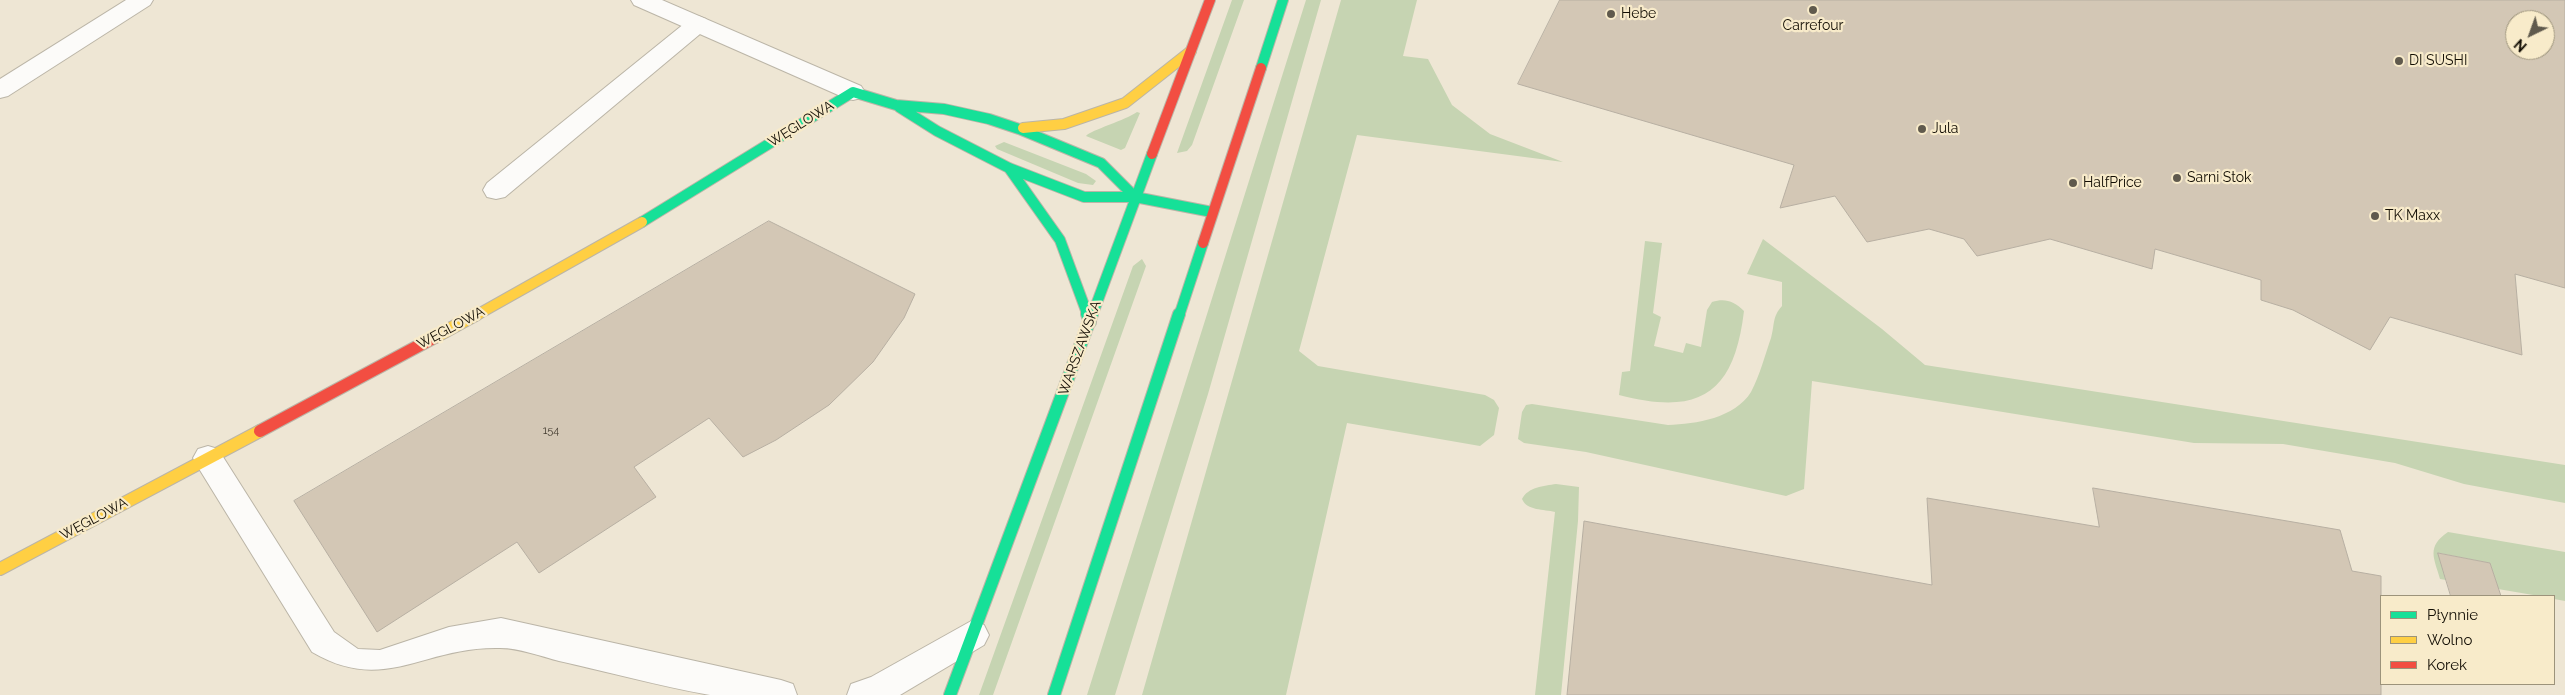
<!DOCTYPE html>
<meta charset="utf-8">
<style>
body{margin:0}
#map{position:relative;width:2565px;height:695px;overflow:hidden;background:#eee6d4;font-family:Raleway,sans-serif}
canvas{display:block}
.legend{position:absolute;left:2380px;top:595px;width:175px;height:90px;box-sizing:border-box;background:#f8ebca;border:1px solid #9c937b;margin:0;padding:6px 9px;list-style:none;font-size:15px;color:#130e04}
.legend li{display:flex;align-items:center;gap:10px;height:25px}
.legend b{width:25px;border:1px solid #9c937b}
.north{position:absolute;left:2505px;top:10px;width:50px;height:50px;box-sizing:border-box;background:#f8ebca;border:1px solid #9c937b;border-radius:50%;rotate:222deg;font-size:14px;font-weight:700;line-height:20px;text-align:center;color:#130e04}
.north::after{content:'';display:block;margin:auto;width:18px;height:22px;background:#605a4d;clip-path:polygon(50% 0,100% 100%,50% 72%,0 100%)}
</style>
<div id="map">
<canvas width="2565" height="695"></canvas>
<ul class="legend">
<li><b style="height:6px;background:#16e098"></b>Płynnie</li>
<li><b style="height:6px;background:#ffcf43"></b>Wolno</li>
<li><b style="height:6px;background:#f24e42"></b>Korek</li>
</ul>
<div class="north">N</div>
</div>
<script>
const c = document.querySelector('canvas').getContext('2d');
c.lineJoin = 'round';
function fill(path, color) { c.fillStyle = color; c.fill(path, 'evenodd'); }
function trace(path, color, width, dash) { c.strokeStyle = color; c.lineWidth = width; c.lineCap = dash ? 'butt' : 'round'; c.setLineDash(dash || []); c.stroke(path); }
function write(font, color, halo, rows, align = 'center') {
  c.font = font + ' Raleway,sans-serif'; c.lineWidth = 4.5; c.setLineDash([]); c.textBaseline = 'middle'; c.strokeStyle = halo; c.fillStyle = color; for (const [text, x, y, turn = 0] of rows) {
    c.save(); c.translate(x, y); c.rotate((+turn || 0) * Math.PI / 180); c.textAlign = isNaN(turn) ? turn : align; if (halo) c.strokeText(text, 0, 0); c.fillText(text, 0, 0); c.restore();
  }
}
fill(new Path2D(`
 M1232,0H1244L1192,145L1187,151L1177,153Z
 M1306,0H1321L1208,394L1115,695H1087Z
 M1341,0H1417L1403,56L1428,59L1452,105L1490,134L1563,162L1357,135L1299,351L1318,366L1485,395L1494,400L1499,408L1494,435L1480,446L1347,423L1286,695H1142Z
 M1137,112L1140,113L1125,148L1121,150L1086,136C1091,130 1126,120 1137,112Z
 M1004,142L1086,174L1096,181L1093,185L1078,183L997,149L995,146Z
 M1763,239L1882,329L1925,365L2565,465V503L2464,484L2395,463L2283,444L2194,443L1812,381L1804,489L1786,496L1586,452L1524,443L1518,439L1522,412L1526,405L1532,404L1668,425C1696,424 1735,418 1751,392C1760,375 1765,355 1771,338C1775,324 1772,317 1782,306V282L1747,274Z
 M1645,241L1662,243L1653,313L1661,317L1654,346L1683,353L1686,343L1701,347L1707,310L1712,302C1725,298 1734,301 1744,311C1734,394 1700,416 1619,395L1622,372L1630,371Z
 M1142,259L1146,266L993,695H979L1133,266Z
 M1556,484L1579,487L1578,521L1561,695H1535L1555,512C1544,509 1527,511 1522,499C1528,487 1544,486 1556,484Z
 M2448,532L2565,552V601L2554,599V596H2539L2498,589L2490,563L2439,553L2446,580L2440,579C2434,558 2426,547 2448,532Z`), '#c6d4b2');
const building = new Path2D(`
 M1560,0H2565V288L2515,274L2522,355L2390,317L2370,350L2293,310L2261,300V280L2155,249L2152,269L2050,239L1977,256L1964,239L1929,229L1867,242L1835,196L1780,208L1794,165L1518,84ZM2515,20H2545V50H2515Z
 M769,221L915,294L904,318L873,362L829,405L776,440L743,457L709,418L634,467L656,497L539,573L517,542L377,632L294,501Z
 M2093,488L2340,530L2352,571L2381,576V695H1567L1584,521L1932,585L1927,498L2099,527Z
 M2438,553L2490,563L2501,596H2451Z`);
fill(building, '#d3c7b5');
trace(building, '#b7afa2', 1);
const lane = new Path2D(`
 M126,0H153L150,5L8,96L0,98V79Z
 M698,16L706,19L709,24L706,29L505,197L496,199L487,197L483,190L487,183L690,19Z
 M208,446L218,449L334,632L358,649L380,650L449,627L501,618L781,680L793,684L797,695C770,695 736,695 710,695C659,686 609,672 559,661C540,656 519,648 500,648C422,646 385,695 312,652L198,467L193,458L198,449Z
 M973,620L984,625L989,635L984,645L900,695H847L851,684L871,677Z`);
const street = new Path2D(`
 M631,0H662L861,86L865,92L861,98L853,100L845,98L634,5Z`);
const fastFar1 = new Path2D(`
 M1261,68L1283,0
 M899,107L937,131L1009,168L1084,197H1135L1212,212
 M1009,168L1060,240L1088,316
 M642,222L853,92L896,105L944,109L989,119L1019,129L1101,163L1135,197
 M1092,316L1152,154
 M1179,316L1203,243`);
const fast = new Path2D(`
 M1087,314L1090,322
 M950,695L1092,314
 M1054,695L1179,314`);
const slowFar1 = new Path2D(`
 M1023,128L1064,124L1125,103L1191,51
 M475,316L642,222`);
const slow = new Path2D(`
 M435,337L477,314
 M0,569L260,431`);
const jamFar1 = new Path2D(`
 M1152,154L1210,0
 M1203,243L1261,68`);
const jam = new Path2D(`
 M260,431L435,337`);
trace(lane, '#bbb5a7', 2);
trace(street, '#bbb5a7', 2);
trace(fastFar1, '#bbb5a7', 12);
trace(fast, '#bbb5a7', 14);
trace(slowFar1, '#bbb5a7', 12);
trace(slow, '#bbb5a7', 14);
trace(jamFar1, '#bbb5a7', 12);
trace(jam, '#bbb5a7', 14);
fill(lane, '#fcfbf9');
fill(street, '#fcfbf9');
trace(fastFar1, '#16e098', 10);
trace(fast, '#16e098', 12);
trace(slowFar1, '#ffcf43', 10);
trace(slow, '#ffcf43', 12);
trace(jamFar1, '#f24e42', 10);
trace(jam, '#f24e42', 12);
for (const [x, y, r, color] of [
 [1813,10,5,"#605a4d"],
 [1611,14,5,"#605a4d"],
 [2399,61,5,"#605a4d"],
 [1922,129,5,"#605a4d"],
 [2177,178,5,"#605a4d"],
 [2073,183,5,"#605a4d"],
 [2375,216,5,"#605a4d"]
]) { const dot = new Path2D(); dot.arc(x, y, r, 0, 2 * Math.PI); c.fillStyle = color; c.fill(dot); trace(dot, '#f8ebca', 2); }
write('11px', '#433c30', null, [
 ["154",551,431]
]);
write('14px', '#130e04', '#f8ebca', [
 ["Hebe",1621,14],
 ["Carrefour",1813,26,"center"],
 ["DI SUSHI",2409,61],
 ["Jula",1932,129],
 ["Sarni Stok",2187,178],
 ["HalfPrice",2083,183],
 ["TK Maxx",2385,216]
], 'left');
write('14px', '#130e04', '#f8ebca', [
 ["WĘGLOWA",801,124,-32],
 ["WĘGLOWA",451,328,-28],
 ["WARSZAWSKA",1080,348,-70],
 ["WĘGLOWA",94,519,-28]
]);
</script>
